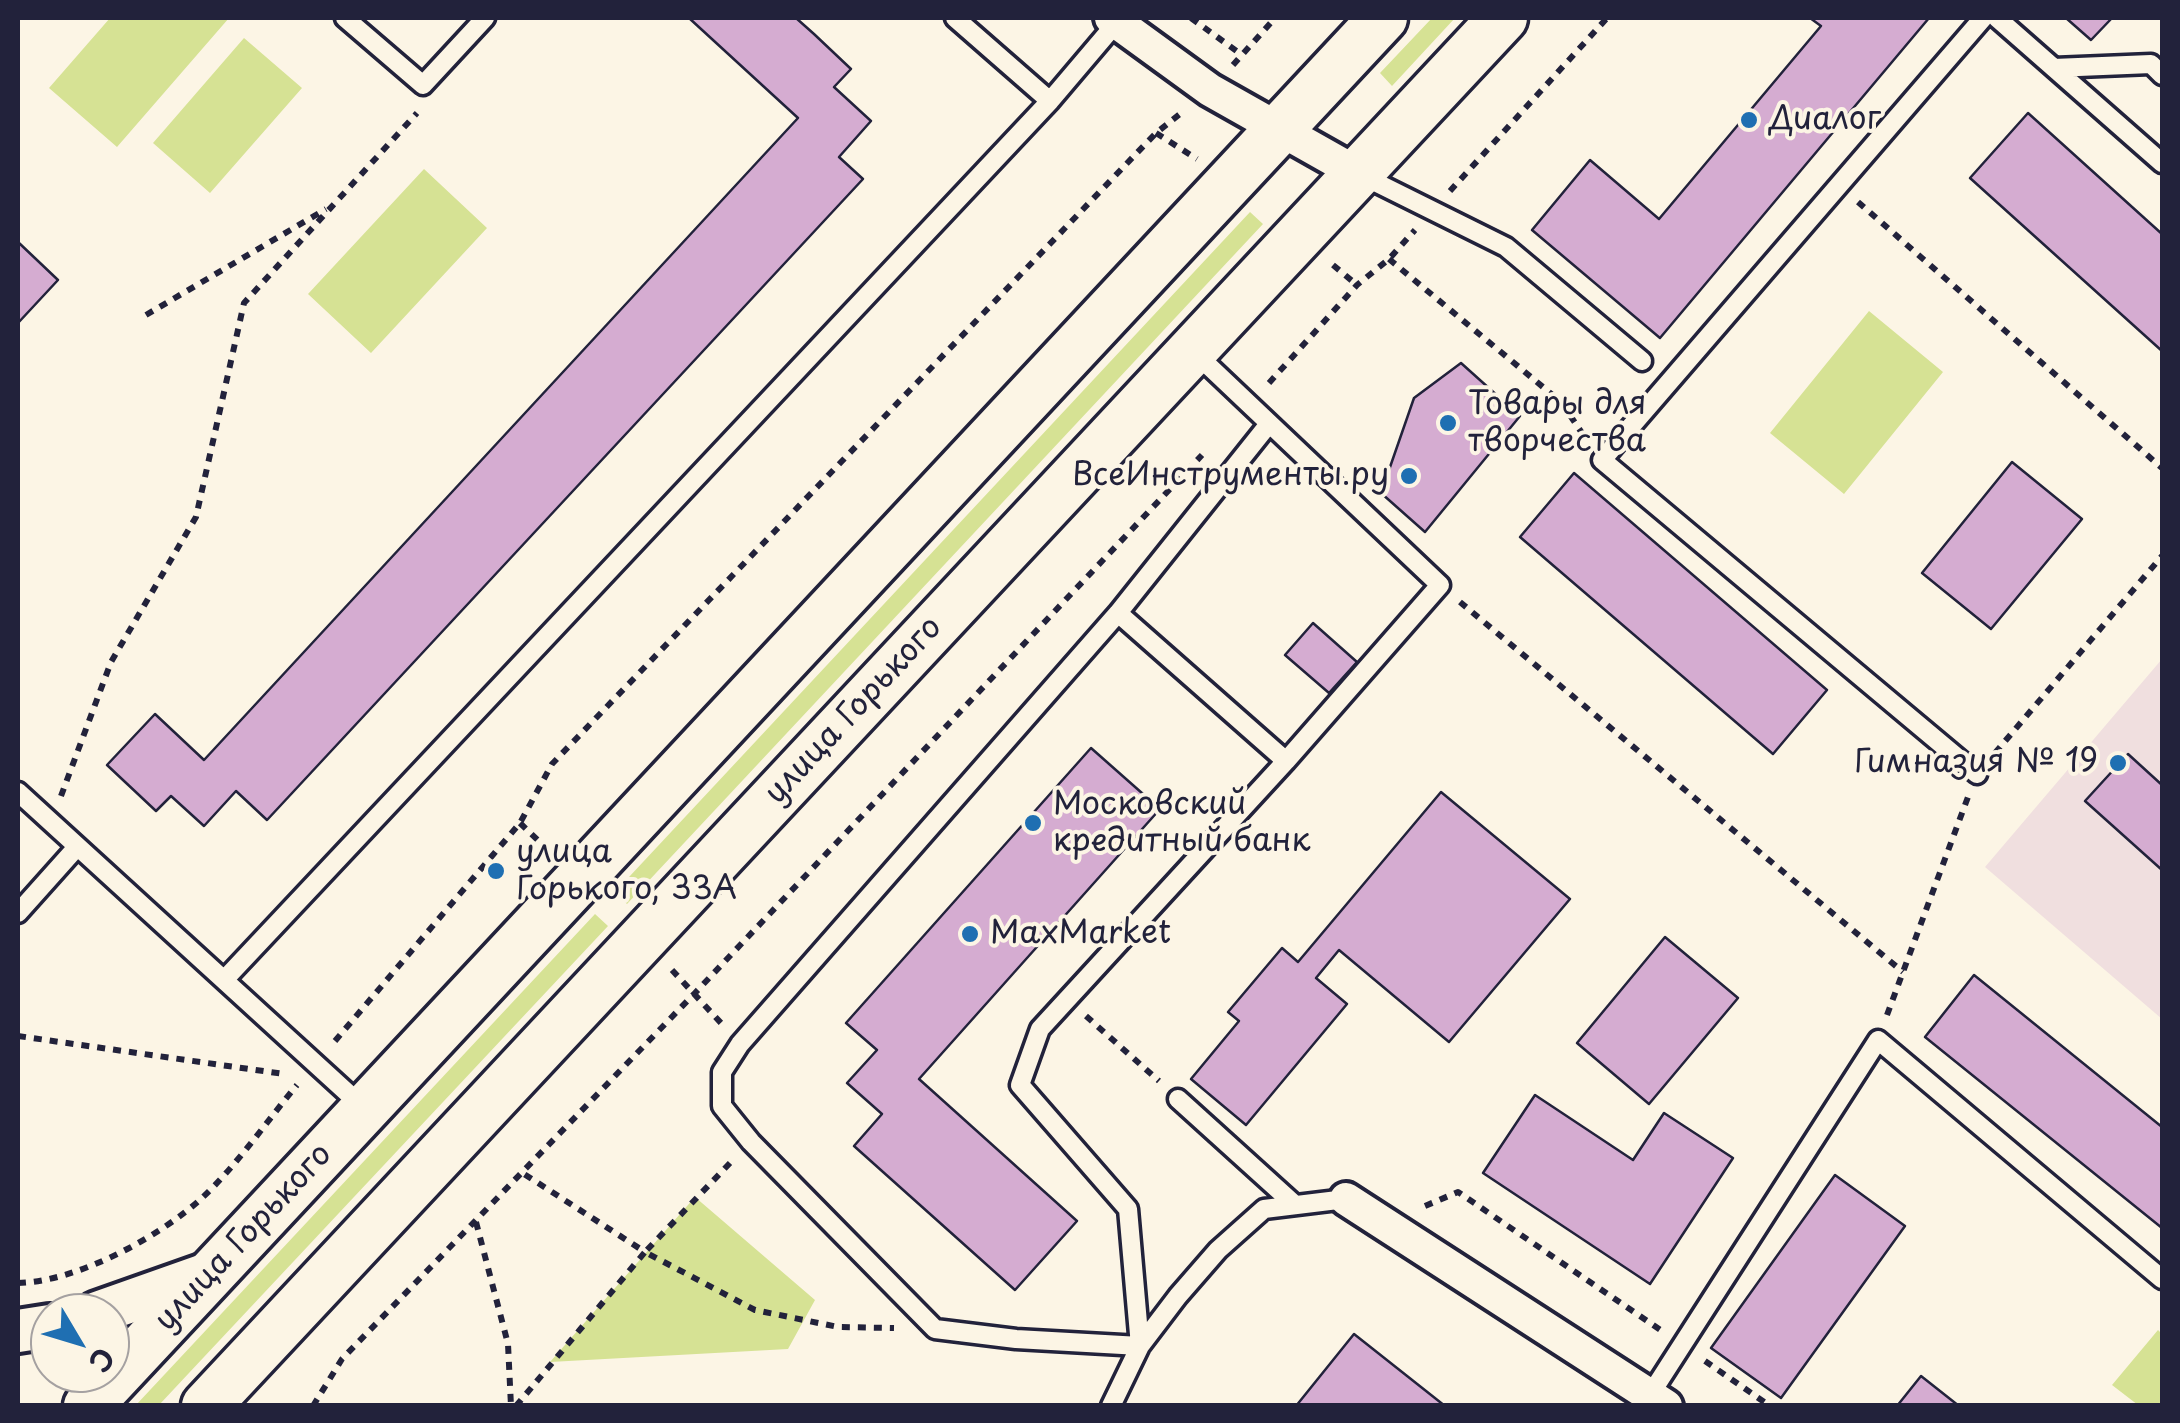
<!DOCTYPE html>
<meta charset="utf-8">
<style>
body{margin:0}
#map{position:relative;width:2180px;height:1423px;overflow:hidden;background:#fcf5e5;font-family:"Playpen Sans",sans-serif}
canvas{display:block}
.frame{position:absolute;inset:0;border:20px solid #22223b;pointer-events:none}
.north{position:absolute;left:30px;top:1293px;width:100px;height:100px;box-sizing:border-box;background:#fcf5e5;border:2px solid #a5a1a1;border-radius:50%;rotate:128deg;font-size:28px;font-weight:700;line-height:40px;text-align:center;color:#22223b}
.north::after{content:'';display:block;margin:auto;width:35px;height:45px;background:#1f6fb2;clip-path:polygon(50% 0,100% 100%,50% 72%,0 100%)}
</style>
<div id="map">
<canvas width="2180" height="1423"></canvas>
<div class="frame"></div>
<div class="north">С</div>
</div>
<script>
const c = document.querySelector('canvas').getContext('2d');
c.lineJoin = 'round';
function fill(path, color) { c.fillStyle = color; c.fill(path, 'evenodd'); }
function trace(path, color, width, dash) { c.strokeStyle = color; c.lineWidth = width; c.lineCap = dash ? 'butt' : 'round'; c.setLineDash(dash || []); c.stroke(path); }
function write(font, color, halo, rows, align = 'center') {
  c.font = font + ' "Playpen Sans",sans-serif'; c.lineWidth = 8; c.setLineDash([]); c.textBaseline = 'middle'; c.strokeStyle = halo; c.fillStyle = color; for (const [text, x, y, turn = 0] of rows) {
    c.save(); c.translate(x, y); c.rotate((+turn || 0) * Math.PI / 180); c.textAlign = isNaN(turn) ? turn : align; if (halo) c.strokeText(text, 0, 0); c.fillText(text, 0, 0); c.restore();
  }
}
fill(new Path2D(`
 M2162,659V1019L1985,867Z`), '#f0dfdf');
fill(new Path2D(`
 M110,18H229L117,147L49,88Z
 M1432,18H1455L1392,86L1380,73Z
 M244,38L302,88L210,193L153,143Z
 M424,169L487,228L371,353L308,294Z
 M1250,212L1263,224L627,904L615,892Z
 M1869,311L1943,372L1844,494L1770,433Z
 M595,914L608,926L159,1405H136Z
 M695,1197L815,1300L788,1349L550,1362Z
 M2158,1330L2162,1334V1405H2138L2112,1385Z`), '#d6e294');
const building = new Path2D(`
 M689,18H796L814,34L851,69L834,87L871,121L839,157L863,179L267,820L236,791L204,826L171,796L156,811L107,765L155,714L204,760L798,118Z
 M1810,18H1929L1660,338L1532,230L1590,160L1659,219L1821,26Z
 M2066,18H2112L2091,40Z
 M2028,113L2162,234V351L1970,178Z
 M18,242L58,280L18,323Z
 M1461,363L1520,416L1425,532L1381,493L1414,398Z
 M2012,462L2082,519L1991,629L1922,573Z
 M1574,473L1827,690L1773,754L1520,537Z
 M1313,623L1357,662L1329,693L1285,655Z
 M1091,748L1160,809L919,1079L1077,1221L1015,1290L854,1146L882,1114L847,1083L877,1050L846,1023Z
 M2128,754L2162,785V870L2085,801Z
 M1441,792L1570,899L1449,1042L1339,950L1316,978L1347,1004L1246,1125L1191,1079L1239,1021L1228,1012L1282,948L1298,962Z
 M1665,937L1738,998L1649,1104L1577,1043Z
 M1974,975L2162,1127V1228L1925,1037Z
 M1535,1095L1633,1160L1664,1113L1733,1158L1650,1284L1483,1173Z
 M1835,1175L1905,1226L1781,1398L1711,1348Z
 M1354,1334L1445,1406H1296Z
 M1921,1376L1959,1406H1897Z`);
fill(building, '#d5acd1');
trace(building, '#22223b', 2.5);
const service = new Path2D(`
 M345,18L423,85L485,18
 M955,18L1050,101
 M1997,18L2162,163
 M2054,68L2151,64L2162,75
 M1361,175L1506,247L1642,361
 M1192,350L1440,585L1286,761L1040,1029L1020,1085L1128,1209L1140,1346L1016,1339L935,1329L751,1142L722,1106V1072L740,1044L1118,613L1286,761
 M1118,613L1268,425
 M1977,774L1602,460L1983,18
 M18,792L364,1108
 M18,913L77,847
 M224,980L1050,101L1117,22
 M1178,1099L1294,1204
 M1650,1395L1878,1040L2162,1279
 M1111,1406L1140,1346L1178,1296L1218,1250L1264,1209L1346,1199`);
const minor = new Path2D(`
 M1111,18L1210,90L1357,173
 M1346,1199L1666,1406`);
const tertiary = new Path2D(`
 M97,1313L213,1272
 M18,1331L50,1326`);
const secondary = new Path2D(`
 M88,1406L1383,18
 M206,1406L1503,18`);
trace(service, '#22223b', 25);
trace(minor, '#22223b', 40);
trace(tertiary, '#22223b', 50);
trace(secondary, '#22223b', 55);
trace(new Path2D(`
 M1191,18L1242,55
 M1233,65L1275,18
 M1156,133L1197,159
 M1450,191L1607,18
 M1858,202L2162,468
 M1389,259L1561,402L1586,439
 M1333,265L1357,285
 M146,315L326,209
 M1269,383L1357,285L1389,259L1415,230
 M1460,602L1903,972
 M1995,753L2162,556
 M61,796L111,662L196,517L244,303L417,113
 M520,823L548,850
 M672,970L721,1023
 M1887,1015L1968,797
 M1086,1016L1159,1081
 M18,1036L284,1074
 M335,1041L520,823L552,764L1156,133L1180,114
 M730,1163L645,1252L755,1310L838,1327L894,1328
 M1425,1206L1458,1192L1662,1331
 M476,1222L508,1344L511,1406
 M18,1283C76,1282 160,1237 203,1197C237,1165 267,1121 297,1085
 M1705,1361L1770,1406
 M313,1406L342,1359L695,993L1202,455
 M516,1406L645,1252L521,1172`), '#22223b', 6, [8, 8]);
trace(service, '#fcf5e5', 18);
trace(minor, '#fcf5e5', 32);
trace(tertiary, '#fcf5e5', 42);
trace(secondary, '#fcf5e5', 48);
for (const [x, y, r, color] of [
 [1749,120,10,"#1f6fb2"],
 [1448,423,10,"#1f6fb2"],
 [1409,476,10,"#1f6fb2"],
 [2118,763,10,"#1f6fb2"],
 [1033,823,10,"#1f6fb2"],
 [496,871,10,"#1f6fb2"],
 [970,934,10,"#1f6fb2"]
]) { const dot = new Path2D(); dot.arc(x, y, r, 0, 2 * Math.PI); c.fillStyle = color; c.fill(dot); trace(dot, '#fcf5e5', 4); }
write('32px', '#22223b', '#fcf5e5', [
 ["Диалог",1769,120],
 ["Товары для",1468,405],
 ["творчества",1468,442],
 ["ВсеИнструменты.ру",1389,476,"right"],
 ["Гимназия № 19",2098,763,"right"],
 ["Московский",1053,805],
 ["кредитный банк",1053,842],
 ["улица",516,853],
 ["Горького, 33А",516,890],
 ["MaxMarket",990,934]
], 'left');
write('32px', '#22223b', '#fcf5e5', [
 ["улица Горького",854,711,-47],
 ["улица Горького",244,1238,-47]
]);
</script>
